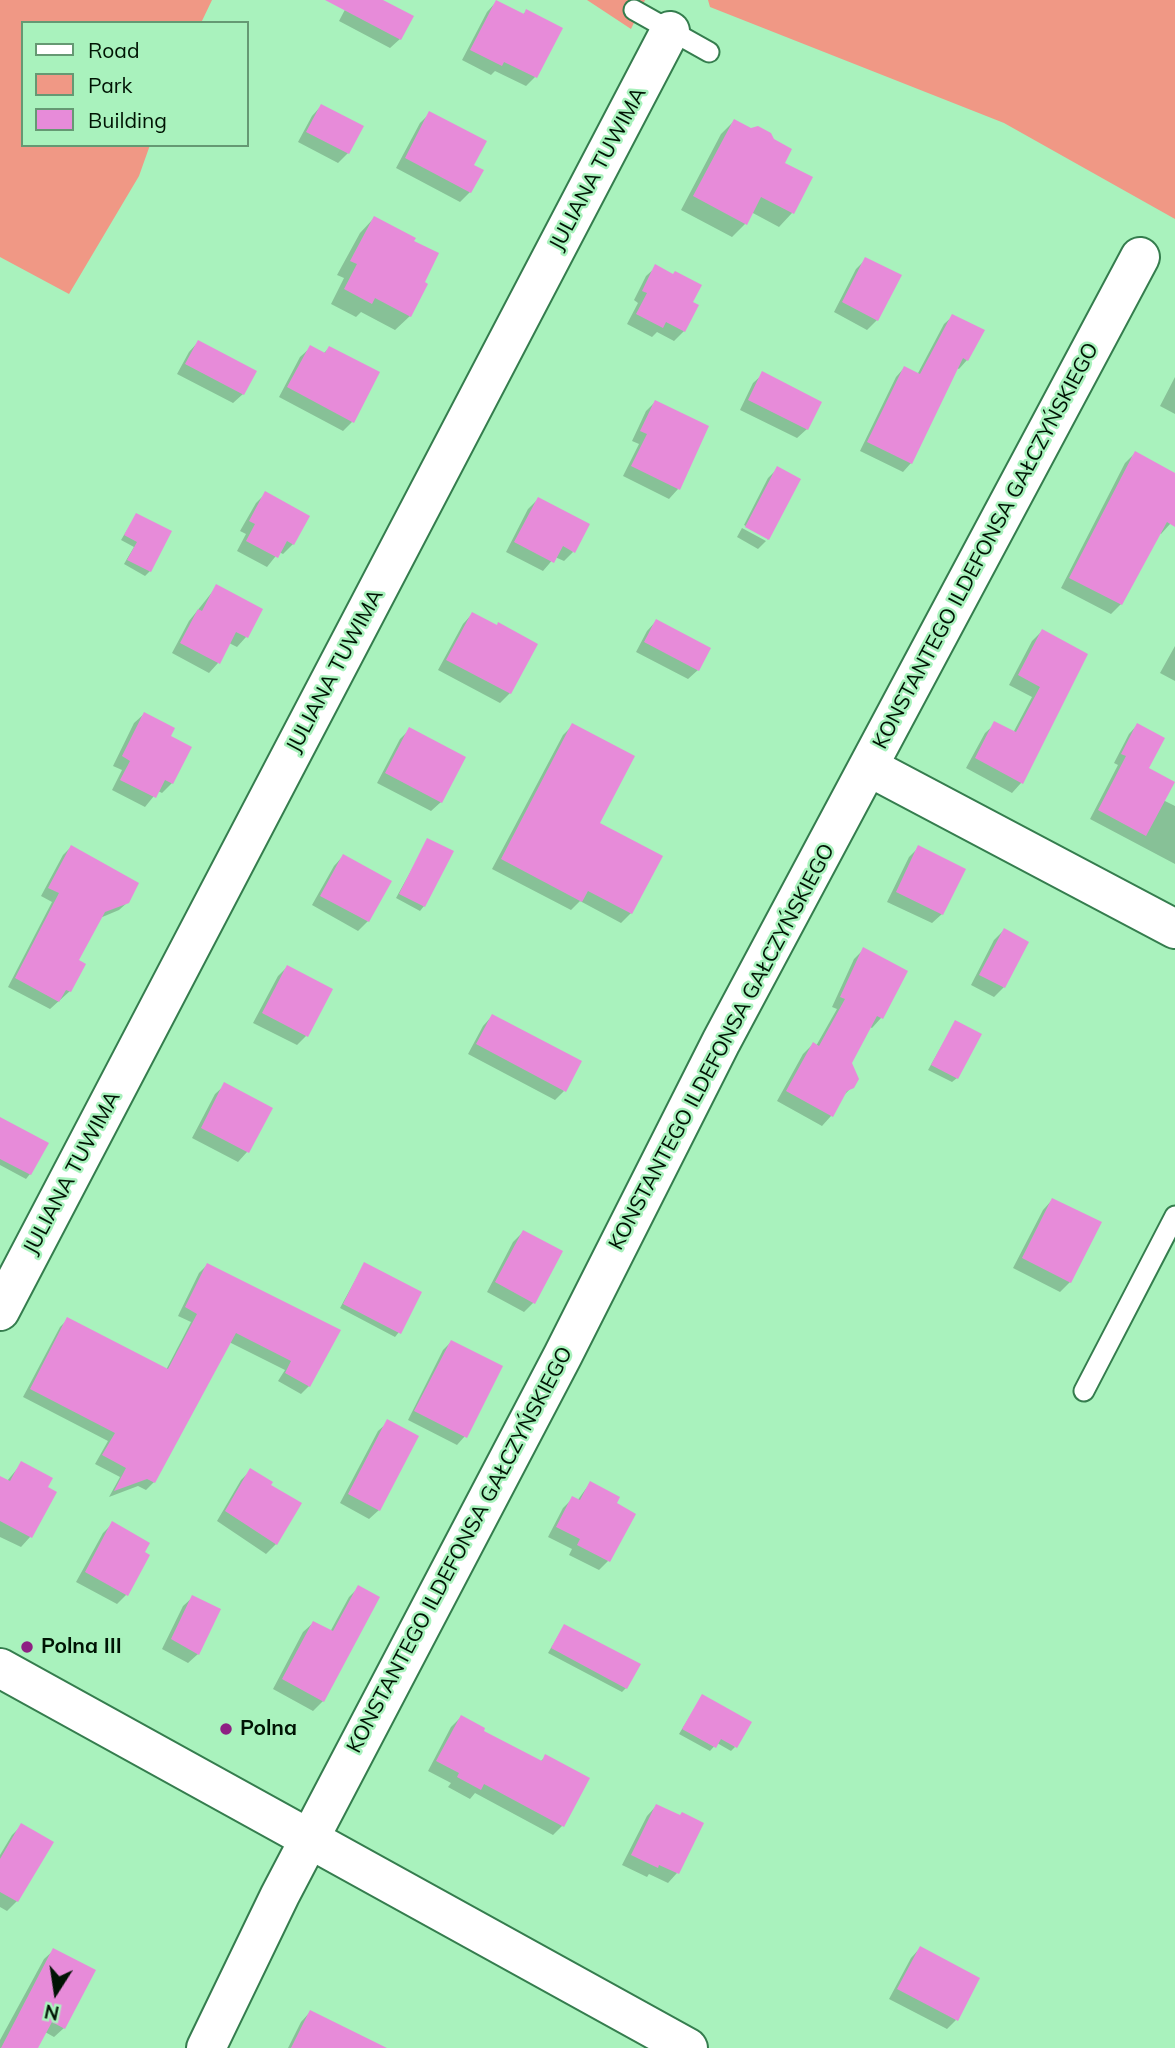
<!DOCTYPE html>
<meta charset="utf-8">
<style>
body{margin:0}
#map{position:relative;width:1175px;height:2048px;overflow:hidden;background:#a9f2bd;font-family:Mulish,sans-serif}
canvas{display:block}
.legend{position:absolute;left:21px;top:21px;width:228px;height:126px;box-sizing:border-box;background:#a9f2bd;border:2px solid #659973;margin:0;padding:9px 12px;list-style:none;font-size:21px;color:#001404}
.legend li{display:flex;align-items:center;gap:14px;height:35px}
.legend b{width:35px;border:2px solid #659973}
.north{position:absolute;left:21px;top:1957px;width:70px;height:70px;-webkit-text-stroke:5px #a9f2bd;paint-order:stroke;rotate:192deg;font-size:19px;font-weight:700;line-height:28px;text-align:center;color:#001404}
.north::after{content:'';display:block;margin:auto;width:24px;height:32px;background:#001404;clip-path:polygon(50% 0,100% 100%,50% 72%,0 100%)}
</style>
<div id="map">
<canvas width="1175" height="2048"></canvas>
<ul class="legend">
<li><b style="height:9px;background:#fff"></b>Road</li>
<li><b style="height:19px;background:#f09885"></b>Park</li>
<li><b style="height:19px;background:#e78bd9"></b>Building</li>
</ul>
<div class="north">N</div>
</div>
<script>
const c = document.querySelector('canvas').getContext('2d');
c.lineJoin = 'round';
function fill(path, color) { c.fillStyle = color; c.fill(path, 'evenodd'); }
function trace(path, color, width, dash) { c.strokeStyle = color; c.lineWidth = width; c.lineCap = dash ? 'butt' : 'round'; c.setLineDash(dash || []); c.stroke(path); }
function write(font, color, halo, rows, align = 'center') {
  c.font = font + ' Mulish,sans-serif'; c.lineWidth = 5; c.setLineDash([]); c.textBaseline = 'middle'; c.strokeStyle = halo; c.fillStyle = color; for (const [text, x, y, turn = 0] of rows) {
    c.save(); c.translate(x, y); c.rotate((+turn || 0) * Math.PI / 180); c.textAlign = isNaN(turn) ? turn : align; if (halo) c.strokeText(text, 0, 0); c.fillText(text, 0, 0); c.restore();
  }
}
fill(new Path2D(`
 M0,0H212L201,23H23V145H150L139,176L69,294L0,257Z
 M587,0H645L631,29Z
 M708,0H1175V219L1004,123L710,7Z`), '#f09885');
fill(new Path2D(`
 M350,0H380L400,39L390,48L339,21Z
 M496,2L522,15L527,11L535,77L526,86L495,71L491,75L462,60L487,12Z
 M321,106L348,153L338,163L298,142L312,116Z
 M430,113L472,166L470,192L460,202L396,168L420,123Z
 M734,121L782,163L811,178L792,213L779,227L751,212L745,224L732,237L681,210L721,134Z
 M374,218L410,316L395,330L361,312L356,317L331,304L344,278L337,275L360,233Z
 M866,259L877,320L867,330L834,312L856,269Z
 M656,267L691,303L684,331L674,341L657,332L652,337L627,324L638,303L634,300L646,276Z
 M953,316L967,360L959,369L957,368L911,463L903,472L860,451L896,377L904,368L917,375L944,324Z
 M198,342L243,394L233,403L177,374L189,352Z
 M310,348L323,354L329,348L352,422L343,431L279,397L300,357Z
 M763,374L807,429L797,438L740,410L753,383Z
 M1175,377V414L1160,406Z
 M655,402L706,427L678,489L669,499L623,476L639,444L632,441L646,411Z
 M1135,453L1175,475V515L1170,524L1161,534L1159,533L1121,604L1111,614L1061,588L1125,463Z
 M778,468L799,480L767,540V537L744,525L768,478Z
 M265,494L293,544L283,554L279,552L267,567L237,551L246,534L240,531L256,503Z
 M538,499L573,552L564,561L555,557L543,571L506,552L528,509Z
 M136,515L150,571L145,576L124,564L134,547L121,540Z
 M742,528L766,541L758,549L737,537Z
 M217,586L246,637L237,647L229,643L218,663L209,673L172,653L189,621Z
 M472,614L510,693L500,703L438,670L463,624Z
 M656,621L698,670L688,679L636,652L647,631Z
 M1042,631L1086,654L1021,783L1012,793L966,768L985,733L995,724L1013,733L1032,697L1009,685L1032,641Z
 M1175,646V681L1160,673Z
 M144,714L169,737L172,783L162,793L158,791L145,807L112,790L122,770L113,766L134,723Z
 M1137,725L1147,769L1163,800L1175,806V864L1090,819L1118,765L1114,763L1129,734Z
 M572,726L598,824L631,913L621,923L580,901L571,910L492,869L563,735Z
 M410,729L441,802L431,811L377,783L400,739Z
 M428,840L424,906L420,911L396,898Z
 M71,847L128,902L119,910L100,918L76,961L70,991L50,1009L8,987L52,902L41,896L63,855Z
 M919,847L942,914L932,923L887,902L909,857Z
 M343,856L368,921L358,931L312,905L334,866Z
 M1004,930V987L994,997L971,985L994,940Z
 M864,949L906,972L881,1018L872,1028L870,1027L850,1063L852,1087L842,1097L831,1116L822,1126L777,1101L803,1054L813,1044L816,1046L837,1009L832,1007L854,959Z
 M287,967L306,1036L297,1045L253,1023L278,976Z
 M492,1016L564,1091L555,1100L468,1054L483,1026Z
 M955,1022L957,1078L952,1082L928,1070Z
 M225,1085L270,1109L247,1152L238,1162L192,1138L215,1094Z
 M0,1142L30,1174L26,1179L0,1165Z
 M1052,1200L1099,1223L1070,1282L1060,1292L1013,1268L1043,1210Z
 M523,1232L534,1302L524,1312L487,1292L513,1242Z
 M364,1264L399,1332L395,1337L340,1308Z
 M207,1265L338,1331L309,1386L301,1394L278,1381L285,1370L229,1342L154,1482L146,1490L138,1486L109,1497L120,1477L95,1464L108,1441L23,1397L60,1327L68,1319L166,1370L191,1322L178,1316L199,1273Z
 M451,1342L465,1436L457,1445L408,1420L443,1350Z
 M388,1422L379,1510L369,1519L340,1503L378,1431Z
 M22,1463L46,1488L55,1493L30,1537L21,1547L0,1537V1478L7,1481Z
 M251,1470L276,1544L266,1554L217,1521L241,1480Z
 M590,1483L608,1561L599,1570L569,1555L572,1549L548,1537L563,1508L572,1499L577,1501Z
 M113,1523L126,1595L117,1604L76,1582L103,1533Z
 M358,1588L323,1701L313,1711L273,1689L303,1632L313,1623L330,1632L349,1597Z
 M193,1597L198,1654L188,1663L162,1649L183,1606Z
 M564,1626L626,1688L622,1692L548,1653Z
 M702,1696L735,1747L731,1751L717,1743L710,1751L679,1734Z
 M461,1717L482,1732L540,1762L546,1756L562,1826L553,1835L475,1793L470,1799L448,1787L451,1783L428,1771L451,1727Z
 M656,1806L702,1824L677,1873L668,1883L649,1874L647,1877L622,1865L647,1816Z
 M22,1825L17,1901L7,1911L0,1907V1855L12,1835Z
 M920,1948L956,2020L947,2029L889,1999L911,1958Z
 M54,1950L64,2028L54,2037L45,2032L36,2048H0V2040L44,1959Z
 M310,2012L350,2048H288L301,2022Z`), '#0003');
fill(new Path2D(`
 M325,0H383L414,16L401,40Z
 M496,0L524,14L526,9L563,28L537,78L504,62L502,66L470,50Z
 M321,104L364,126L349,154L306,132Z
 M429,111L487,141L474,165L484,170L471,193L405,158Z
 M734,119L751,128L758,126L771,133L774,139L792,149L785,163L813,177L794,214L761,197L747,225L693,196Z
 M374,216L416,238L414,241L439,253L425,282L428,284L411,317L375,298L372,304L344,289L357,264L350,261Z
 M865,257L902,275L878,321L842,302Z
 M655,264L673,274L675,271L702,285L693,302L699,305L685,332L666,322L663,328L636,314L647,293L642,291Z
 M952,314L985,330L968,361L963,358L912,464L867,442L904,366L920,374Z
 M198,340L257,371L244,395L185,364Z
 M310,345L325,353L329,346L380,372L354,423L287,387Z
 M762,371L822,402L808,430L748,400Z
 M655,400L709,426L680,490L631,466L647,434L640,431Z
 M1135,451L1175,473V527L1167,522L1122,605L1069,578Z
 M777,466L801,479L769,540L745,527Z
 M265,491L310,516L294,545L287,541L278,558L246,541L255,524L249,521Z
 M538,497L590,524L575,553L563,546L554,563L514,542Z
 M136,513L172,531L151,572L127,560L137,542L124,535Z
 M216,584L263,609L248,638L236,632L220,664L180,643L198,609L202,611Z
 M472,612L497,625L498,622L538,644L511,694L446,660Z
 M656,619L711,648L699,671L644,642Z
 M1042,629L1088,654L1023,784L975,758L994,721L1016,732L1040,687L1018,675Z
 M144,712L175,728L171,736L192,747L173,784L165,780L156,798L120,780L130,761L122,756Z
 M572,723L635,756L600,823L663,856L632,914L588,891L582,902L501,859Z
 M1137,723L1165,738L1149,768L1175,782L1146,836L1098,810L1126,756L1121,754Z
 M409,727L466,757L442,803L385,773Z
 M427,838L454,851L425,907L399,894Z
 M71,845L139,883L129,903L105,912L79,960L86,964L71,992L66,990L59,1002L15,978L59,893L48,888Z
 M918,845L966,869L943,915L896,892Z
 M343,854L392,881L369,922L320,896Z
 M1004,928L1029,942L1005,988L979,975Z
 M863,947L908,971L883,1019L877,1016L852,1063L859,1079L854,1088L847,1091L833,1117L786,1091L813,1042L819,1046L845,999L840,997Z
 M287,965L333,989L308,1037L262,1013Z
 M492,1014L582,1061L566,1092L476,1044Z
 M955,1020L982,1034L958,1079L931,1065Z
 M224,1082L273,1108L249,1153L201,1128Z
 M0,1117L49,1143L31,1175L0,1159Z
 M1052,1198L1102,1222L1071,1283L1022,1258Z
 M523,1230L563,1251L535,1304L495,1282Z
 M364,1262L422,1292L401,1334L343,1304Z
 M207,1263L341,1330L310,1387L285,1373L291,1361L236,1333L155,1483L147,1479L114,1491L126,1468L102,1455L115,1433L30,1389L67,1317L168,1369L197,1314L185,1307Z
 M451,1340L503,1366L467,1438L414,1411Z
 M387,1419L419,1436L380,1511L348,1494Z
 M21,1461L53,1478L48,1487L57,1492L32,1538L0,1521V1476L10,1481Z
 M250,1468L273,1482L271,1485L302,1503L277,1545L225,1511Z
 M590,1481L620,1497L617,1503L636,1514L610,1562L577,1545L580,1539L556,1527L572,1496L580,1500Z
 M112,1521L150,1543L145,1552L150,1555L128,1596L85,1572Z
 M358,1585L380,1597L324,1702L282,1679L313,1621L333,1631Z
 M192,1595L221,1609L199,1655L171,1639Z
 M564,1624L641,1664L627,1689L551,1648Z
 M702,1694L752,1722L737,1748L721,1739L716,1748L682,1729Z
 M461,1715L485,1728L484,1731L542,1761L545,1754L590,1778L564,1827L484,1784L481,1790L457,1777L459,1773L436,1761Z
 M656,1804L680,1815L682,1812L704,1823L679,1874L659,1865L658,1868L631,1855Z
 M21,1823L54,1842L18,1902L0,1892V1859Z
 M920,1946L980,1978L958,2021L897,1989Z
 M53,1948L96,1970L65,2029L52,2022L38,2048H1Z
 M310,2010L387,2048H291Z`), '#e78bd9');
const service = new Path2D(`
 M634,10L709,52
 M1084,1391L1175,1216`);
const minor = new Path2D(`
 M869,767L1175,929
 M0,1311L670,31
 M206,2048L280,1895L563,1355L721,1042L1140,257`);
const tertiary = new Path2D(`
 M0,1668L688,2048`);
trace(service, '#357d4e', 23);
trace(minor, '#357d4e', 42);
trace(tertiary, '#357d4e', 42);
trace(service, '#fff', 19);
trace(minor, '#fff', 38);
trace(tertiary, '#fff', 38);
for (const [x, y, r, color] of [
 [27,1647,7,"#8e2083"],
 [226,1729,7,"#8e2083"]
]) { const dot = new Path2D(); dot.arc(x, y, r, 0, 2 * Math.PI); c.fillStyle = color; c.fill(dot); trace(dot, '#a9f2bd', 2.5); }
write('21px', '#001404', '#a9f2bd', [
 ["JULIANA TUWIMA",598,169,-62],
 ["KONSTANTEGO ILDEFONSA GAŁCZYŃSKIEGO",986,546,-62],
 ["JULIANA TUWIMA",335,671,-62],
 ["KONSTANTEGO ILDEFONSA GAŁCZYŃSKIEGO",722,1047,-62],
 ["JULIANA TUWIMA",72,1173,-62],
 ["KONSTANTEGO ILDEFONSA GAŁCZYŃSKIEGO",460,1550,-62]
]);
write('bold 21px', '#001404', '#a9f2bd', [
 ["Polna III",41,1647],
 ["Polna",240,1729]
], 'left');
</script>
